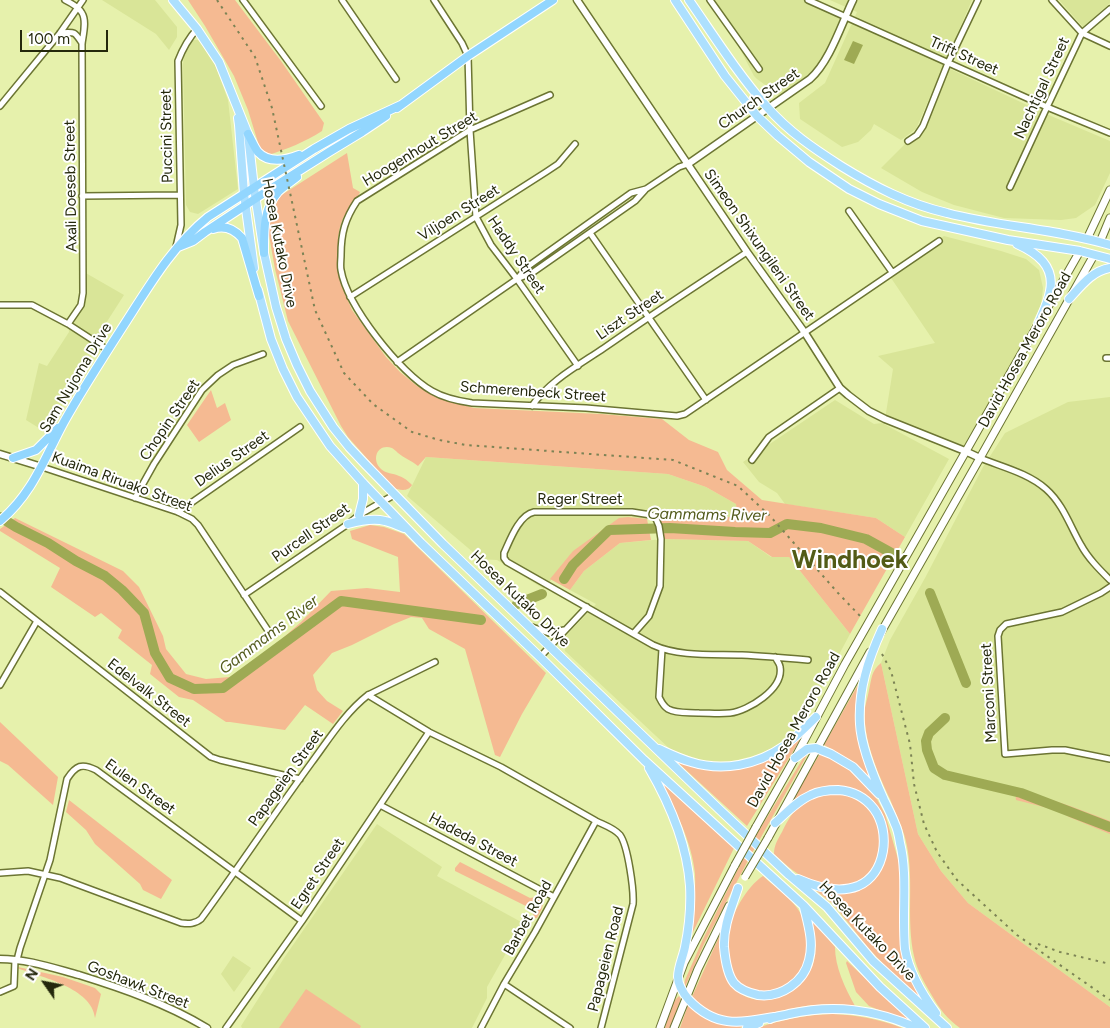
<!DOCTYPE html>
<style>
body{margin:0}
#map{position:relative;width:1110px;height:1028px;overflow:hidden;background:#e6f1ac;font-family:Figtree,sans-serif}
canvas{display:block}
.north{position:absolute;left:20px;top:958px;width:50px;height:50px;-webkit-text-stroke:4px #fff;paint-order:stroke;rotate:303deg;font-size:14px;font-weight:700;line-height:20px;text-align:center;color:#24280c}
.north::after{content:'';display:block;margin:auto;width:18px;height:22px;background:#24280c;clip-path:polygon(50% 0,100% 100%,50% 72%,0 100%)}
.scale{position:absolute;left:20px;top:30px;width:88px;height:22px;box-sizing:border-box;border:2px solid #24280c;border-top:0;padding-left:6px;font-size:15px;line-height:18px;white-space:nowrap;color:#24280c;-webkit-text-stroke:4px #fff;paint-order:stroke}
</style>
<div id="map">
<canvas width="1110" height="1028"></canvas>
<div class="north">N</div>
<div class="scale">100 m</div>
</div>
<script>
const c = document.querySelector('canvas').getContext('2d');
c.lineJoin = 'round';
function fill(path, color) { c.fillStyle = color; c.fill(path, 'evenodd'); }
function trace(path, color, width, dash) { c.strokeStyle = color; c.lineWidth = width; c.lineCap = dash ? 'butt' : 'round'; c.setLineDash(dash || []); c.stroke(path); }
function write(font, color, halo, rows, align = 'center') {
  c.font = font + ' Figtree,sans-serif'; c.lineWidth = 4; c.setLineDash([]); c.textBaseline = 'middle'; c.strokeStyle = halo; c.fillStyle = color; for (const [text, x, y, turn = 0] of rows) {
    c.save(); c.translate(x, y); c.rotate((+turn || 0) * Math.PI / 180); c.textAlign = isNaN(turn) ? turn : align; if (halo) c.strokeText(text, 0, 0); c.fillText(text, 0, 0); c.restore();
  }
}
fill(new Path2D(`
 M102,0H155L177,27V37L169,50L156,34Z
 M707,0H808L845,16L818,72L783,98L757,79L754,76L727,24Z
 M830,0H972L916,129L901,140L874,124L871,130L858,142L842,147L800,119L799,103L825,83L857,12Z
 M1059,0H1110V3L1083,27Z
 M193,40H198L203,46L216,67L228,100L238,189L198,214L190,212L186,205L183,64L185,50L189,43Z
 M946,67L1044,113L1110,141V173L1095,205L1076,218L1061,220L1004,218L954,205L922,192L881,168L908,141L917,135Z
 M944,236L1001,251L1026,259L1039,270L1043,288L1041,305L1023,342L965,451L885,419L893,369L878,356L935,343L889,275Z
 M84,272L124,295L92,345L94,352L52,423L46,429L39,428L26,420L39,363L47,366L69,332L68,324L81,305Z
 M1110,397V1007L968,903L941,871L918,834L881,663L890,640L925,578L983,467L1005,433L1068,402Z
 M835,400L874,424L882,423L949,459L905,537L876,518L785,504L777,493L759,482L743,462Z
 M426,457L668,474L706,487L736,504L737,518L647,519L628,517L574,551L544,589L497,560L481,559L407,496Z
 M664,539L748,541L771,557H789L850,634L806,716L792,735L774,748L753,756L725,763L704,761L671,750L565,651L564,638L596,604L570,590L584,571L620,543Z
 M377,824L442,867L437,876L523,923L487,987V998L472,1028H242L241,1026L284,958Z
 M233,956L251,968L234,992L221,974Z`), '#d9e598');
fill(new Path2D(`
 M188,0H235L281,61L324,123L322,131C305,142 287,149 268,155L260,149L248,110L234,76L205,26Z
 M347,153L353,188L360,192L357,199L343,218L340,227L338,238V255L339,273L343,289L352,310L386,357L400,372L417,386L439,398L474,408L601,414L662,419L689,440L718,452L727,470L762,500L876,518L905,537L850,634L789,557H772L748,541L664,539L663,529L659,518L737,517L736,504L706,487L668,474L426,457L418,466C412,461 404,458 398,453C396,451 394,449 392,448C377,443 371,460 381,469C386,474 393,473 399,476C405,478 408,481 412,485C408,492 400,490 393,488L348,437L341,426L288,321L275,269L268,230L270,215L280,196Z
 M211,390L217,408L225,403L231,420L199,442L187,425Z
 M628,517L647,519L651,540L620,543L584,571L570,590L550,579L573,551L619,518Z
 M15,518L123,571L139,587L163,636L166,649L186,674L206,679L230,677L274,646L301,622L331,591L367,588L400,592L398,557L352,539L350,531L370,525L384,527L404,534L546,673L522,714L500,757L495,755L465,649L429,629L422,618L411,617L394,624L352,645L332,653L313,675L317,690L327,701L343,711L333,724L305,705L285,730L230,722H226L193,700L179,697L150,674L152,665L118,638L122,630L101,613L95,617L51,587L60,568L0,531V529Z
 M881,663L918,834L941,871L968,903L1110,1007V1028H960C947,1019 939,1008 931,994C924,982 917,970 914,956C906,920 914,882 907,846C904,829 896,815 890,799C878,774 862,737 865,708C866,702 868,696 869,690C872,678 871,671 881,663Z
 M859,683C852,725 858,744 874,783C859,767 843,755 824,745Z
 M0,722L58,777L53,805L8,765L0,761Z
 M800,737H802L747,826L675,760L746,765Z
 M810,750L751,855L704,944L685,987L684,986L685,980L703,939L749,847L805,755Z
 M821,752L848,767L872,790L885,814L900,866V932L905,964L911,981L922,1000L892,973L870,950L833,904L814,889L834,891L874,876L885,828L860,792L849,788L836,786L824,787L812,791L789,805Z
 M660,781L734,848L691,936C693,916 696,895 695,874C692,841 675,810 660,781Z
 M1015,788L1073,807L1110,821V834L1069,817L1060,811L1016,800Z
 M828,792C841,793 854,794 865,803C872,809 876,820 879,830C881,839 880,847 878,856C868,891 831,890 804,877C793,872 783,862 774,854C774,845 778,839 782,832C795,805 802,802 828,792Z
 M69,800L172,880L161,899L143,890L140,884L95,844L86,830L66,812Z
 M460,862L530,898L536,897L542,900C544,907 541,911 537,918H535L530,908L455,871V868Z
 M763,876C776,888 792,898 801,914C805,921 807,930 807,939C808,948 808,958 804,966C794,989 761,1001 740,984C727,974 727,950 728,934C730,916 747,886 763,876Z
 M811,918L835,947C835,967 845,988 855,1006C837,1004 818,1004 800,1007C774,1011 746,1023 720,1017C709,1015 699,1006 691,999L723,928C722,940 720,954 723,966C735,1017 797,1006 813,964C818,949 814,933 811,918Z
 M847,961L912,1023L869,1006L856,992L846,963Z
 M18,967L63,977L95,988L101,994L95,1018C92,988 41,977 17,968Z
 M306,989L361,1026L360,1028H279Z
 M679,996L681,999L670,1028H665C668,1017 670,1003 679,996Z
 M688,1005C709,1021 719,1025 746,1025L740,1028H680Z
 M832,1014C856,1015 880,1019 902,1028H758C782,1019 806,1015 832,1014Z`), '#f5ba92');
fill(new Path2D(`
 M853,41L863,45L854,64L844,60Z`), '#9eaa54');
trace(new Path2D(`
 M0,517L16,527L48,543L76,561L105,576L122,590L144,613L155,653L170,678L194,689L223,688L341,601L481,620
 M564,579L573,565L609,530L670,528L735,532L770,533L787,524L821,528L866,539L895,555
 M930,593L966,683
 M517,604L542,594
 M945,718L929,733L926,741L927,750L934,768L945,775L1021,793L1110,827`), '#9eaa54', 10);
const minor = new Path2D(`
 M65,0C71,3 79,7 82,13C87,21 83,35 82,44L83,293L81,305L68,324
 M243,0L321,106
 M342,0L396,79
 M434,0L462,43L468,56L470,130L476,217L491,245L517,279L578,366
 M710,0L759,69
 M808,0L1047,107L1110,133
 M1052,0L1082,33L1110,46
 M60,33C75,32 74,31 82,43
 M550,95L470,130L357,201C345,219 341,233 341,255C341,260 340,266 341,270C347,306 400,373 432,391C444,398 458,401 472,403L586,408L677,416L685,414L939,241
 M0,106L60,33L83,0
 M908,141L917,135L923,126L948,63L978,0
 M1010,187L1047,107L1082,33L1110,9
 M82,196L180,195
 M849,211L892,272
 M590,233L706,400
 M176,247L181,225L178,61C183,48 188,39 197,29
 M519,278L532,273L635,201L645,190
 M350,297L546,172L558,164L575,144
 M0,305H32L68,324L108,350
 M1106,358H1110
 M397,362L517,279L527,267L631,193L646,189L679,167L688,164
 M532,406C549,381 579,365 604,348C651,315 699,284 747,252
 M980,458C1002,467 1028,473 1046,489C1063,504 1070,526 1081,545C1088,558 1099,569 1110,580
 M752,460L769,437L840,388
 M42,467L178,512L192,519L198,525L269,632
 M135,498L154,464L202,390L218,375L233,365L263,354
 M178,512L300,427
 M1110,587L1101,593L1062,612L1006,624L1000,630L998,636L1005,754L1052,750H1065L1110,759
 M0,592L211,757L220,760L300,779
 M244,595L348,524L359,515L394,495
 M532,627L549,633L564,630
 M634,633L649,616L660,586L661,539L659,526L656,519L651,515L632,512H534C519,515 510,540 504,553V558L507,562L653,645C679,657 714,654 742,655C764,656 786,658 808,660
 M662,649L659,697C661,701 663,706 668,709C677,714 689,712 699,713C709,713 720,714 730,713C748,711 784,689 780,667C780,664 776,659 775,657
 M540,657L587,607
 M0,685L37,621
 M368,695L429,732L501,767L596,821C604,825 614,828 620,835C628,846 634,890 633,904L601,1028
 M380,805L554,897
 M0,873L28,871L60,878L181,923C189,924 195,924 201,919C239,867 274,814 312,762C329,739 345,713 368,695L435,662
 M17,960L20,948L50,860L67,779C76,765 82,763 96,770L302,921
 M504,984L570,1028
 M0,992L14,986L15,960
 M226,1028L302,921L429,732
 M481,1028L504,984L535,932L596,821`);
const tertiary = new Path2D(`
 M577,0L747,252L805,333L840,388L848,395L869,411L885,419L965,451L980,458
 M688,164L810,79C830,61 841,25 853,0
 M0,454L42,467
 M0,959C27,959 53,968 79,975C124,989 167,1004 207,1028`);
const secondary = new Path2D(`
 M1087,239L1110,190
 M1100,242L1110,218
 M1048,307L1080,251
 M880,634L980,458L1094,255
 M756,827L795,758L845,664L1041,319
 M768,838L870,652
 M660,1028L684,963L735,865
 M674,1028L698,969L729,906`);
const primary = new Path2D(`
 M173,0L197,29L219,62L248,134L254,188L264,253L276,307L286,339L297,365L310,391L333,427L349,447L365,464L443,544L721,811L789,875L827,907L873,961L947,1028
 M675,0L725,76L757,116L778,136L809,162L849,189L879,204L922,221L1008,240L1080,251L1110,259
 M689,0C714,36 738,74 767,107C789,132 813,148 841,166C875,187 908,204 947,213C1000,227 1057,229 1110,245
 M238,118L239,125L244,194L254,268
 M1017,244C1037,253 1055,266 1050,291C1048,303 1042,314 1038,324
 M258,290L271,339L283,369L297,397L330,446L363,483L421,543L540,657L644,760L804,906L880,987L925,1028
 M1069,299C1081,286 1092,271 1110,268
 M359,515L363,499V483
 M348,524C359,521 373,518 385,521C391,522 398,526 404,528
 M882,629C868,660 858,690 860,724C861,746 875,780 884,800C888,808 892,816 895,824C898,830 899,836 900,843C906,867 904,894 904,918C904,928 904,939 905,949C909,972 922,994 936,1013
 M659,749C670,754 680,759 691,762C723,772 757,765 784,746C795,738 806,727 816,717
 M795,758L807,749L816,748L831,754L853,767L879,794
 M649,768C670,804 687,843 690,886C691,906 689,928 685,947C683,957 678,967 678,977C678,986 683,993 689,1000C716,1028 739,1023 774,1017
 M775,823C786,813 797,801 811,795C819,791 829,790 838,790C852,791 865,797 874,809C891,832 886,874 858,886C838,894 816,887 798,879
 M738,888C732,907 723,926 724,947C725,958 727,974 734,983C740,990 749,993 758,995C781,998 804,982 809,960C814,942 808,924 804,907
 M770,1019C776,1016 783,1016 789,1014C834,1004 874,1009 917,1028
 M747,1028L759,1023`);
const trunk = new Path2D(`
 M397,108L468,56L553,0
 M248,134C251,139 254,147 258,152C269,164 286,160 299,155
 M213,229C224,225 234,229 242,238L259,296
 M178,247L193,241L205,232L264,193L329,152L362,132L386,116
 M264,253C264,232 263,209 278,192C284,186 291,182 297,177
 M13,458L36,450L58,428
 M0,521C33,493 44,459 64,422C82,390 102,359 122,328C148,288 171,247 208,217L314,149L349,129L401,105`);
trace(minor, '#6c7533', 8);
trace(tertiary, '#6c7533', 9);
trace(secondary, '#6c7533', 9);
trace(primary, '#fff', 10);
trace(trunk, '#fff', 10);
trace(minor, '#fff', 5);
trace(tertiary, '#fff', 6);
trace(secondary, '#fff', 7);
trace(primary, '#ade0fe', 8);
trace(trunk, '#92d6fe', 8);
trace(new Path2D(`
 M217,0L255,57L272,108L315,310L344,373L373,404L412,432L439,440L466,445L673,460L738,486L770,516L838,593L861,617
 M882,654L891,671L910,744L914,784L924,824L937,852L957,880L1017,935L1110,1000
 M1038,944L1060,952L1110,964`), '#7c8355', 2, [2.5, 5]);
const secondaryBridge = new Path2D(`
 M735,865L756,827
 M745,877L768,838`);
trace(secondaryBridge, '#6c7533', 9, []);
trace(secondaryBridge, '#fff', 7);
write('15px', '#24280c', '#fff', [
 ["Trift Street",964,56,24],
 ["Nachtigal Street",1042,88,-65],
 ["Church Street",759,99,-35],
 ["Puccini Street",167,136,-91],
 ["Hoogenhout Street",420,149,-31],
 ["Axali Doeseb Street",71,186,-91],
 ["Viljoen Street",459,213,-32],
 ["Hosea Kutako Drive",279,243,79],
 ["Simeon Shixungileni Street",759,245,55],
 ["Haddy Street",516,255,56],
 ["Liszt Street",630,315,-34],
 ["David Hosea Meroro Road",1025,350,-61],
 ["Sam Nujoma Drive",76,378,-59],
 ["Schmerenbeck Street",533,392,4],
 ["Chopin Street",170,420,-56],
 ["Delius Street",232,459,-35],
 ["Kuaima Riruako Street",122,482,20],
 ["Reger Street",580,500],
 ["Purcell Street",311,533,-35],
 ["Hosea Kutako Drive",520,599,44],
 ["Edelvalk Street",149,693,38],
 ["Marconi Street",989,693,-93],
 ["David Hosea Meroro Road",794,730,-61],
 ["Papageien Street",286,778,-54],
 ["Eulen Street",140,787,36],
 ["Hadeda Street",473,840,28],
 ["Egret Street",318,874,-56],
 ["Barbet Road",528,918,-61],
 ["Hosea Kutako Drive",867,931,46],
 ["Papageien Road",606,959,-76],
 ["Goshawk Street",138,985,21]
]);
write('italic 16px', '#535b1c', '#fff', [
 ["Gammams River",707,515,1],
 ["Gammams River",269,635,-37]
]);
write('bold 25px', '#535b17', '#fff', [
 ["Windhoek",850,561]
]);
</script>
